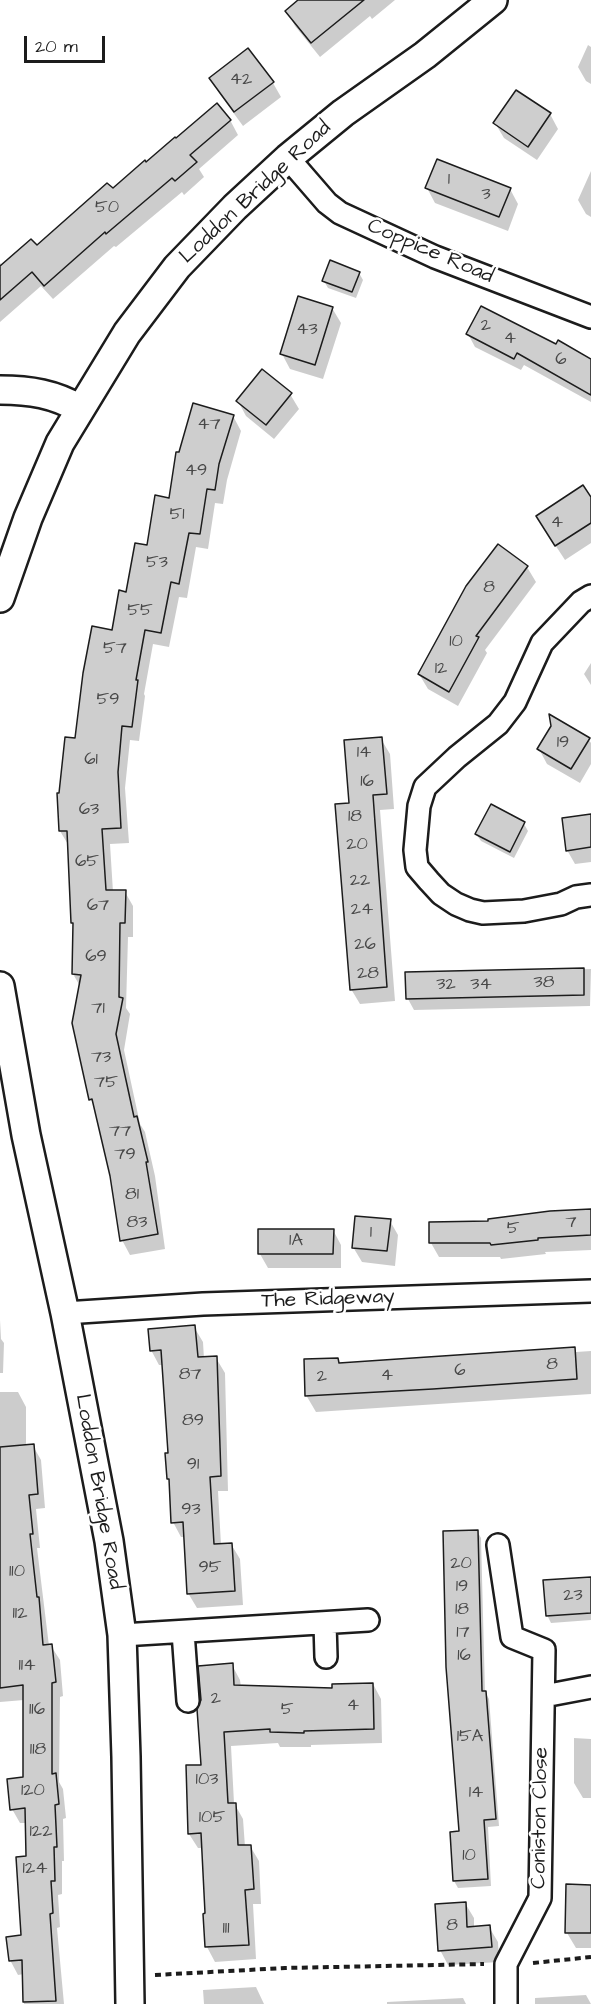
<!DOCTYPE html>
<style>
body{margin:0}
#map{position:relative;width:591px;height:2004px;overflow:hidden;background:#fff;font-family:"Architects Daughter",sans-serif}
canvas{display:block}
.scale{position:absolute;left:24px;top:36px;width:81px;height:27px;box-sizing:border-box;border:3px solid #1c1c1c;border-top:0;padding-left:8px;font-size:18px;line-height:21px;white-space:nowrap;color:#1c1c1c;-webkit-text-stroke:4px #fff;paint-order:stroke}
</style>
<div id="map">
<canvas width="591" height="2004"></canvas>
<div class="scale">20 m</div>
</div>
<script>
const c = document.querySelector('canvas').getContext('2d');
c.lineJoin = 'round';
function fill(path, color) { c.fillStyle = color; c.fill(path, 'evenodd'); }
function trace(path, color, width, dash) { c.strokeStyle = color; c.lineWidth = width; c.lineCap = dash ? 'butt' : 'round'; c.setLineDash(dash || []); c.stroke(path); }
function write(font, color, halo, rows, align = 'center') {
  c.font = font + ' "Architects Daughter",sans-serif'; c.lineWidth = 5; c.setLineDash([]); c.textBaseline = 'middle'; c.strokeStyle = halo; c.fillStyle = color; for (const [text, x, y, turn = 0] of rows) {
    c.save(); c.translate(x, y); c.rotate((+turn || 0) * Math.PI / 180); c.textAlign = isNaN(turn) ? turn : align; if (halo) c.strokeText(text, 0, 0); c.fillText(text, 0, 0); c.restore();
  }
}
fill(new Path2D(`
 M301,0H395L372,19L370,16L320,57L295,26L287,11Z
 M588,45L591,47V84L586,81L578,67Z
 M211,79L273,83L281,97L243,126L219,93Z
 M550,114L558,129L537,160L504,138L495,123Z
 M230,120L238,135L199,169L204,177L184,195L182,192L116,247L114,246L53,299L41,286L0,322V263L3,266L36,247L112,190Z
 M591,171V217L586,214L578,200Z
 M427,188L510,189L518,204L508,231L435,203Z
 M359,273L363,280L356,298L328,288L324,281Z
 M332,308L341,323L323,379L290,369L282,354Z
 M468,334L556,346L591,361V402L524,365L521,370L475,347Z
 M290,394L299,409L274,439L246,416L238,401Z
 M233,416L241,431L227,480L223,504L215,503L208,549L196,547L187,598L179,597L169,647L153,644L144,694L145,696L139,741L130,740L125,788L129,843L110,844L113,892H125L133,906V937H128L126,1008L130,1014L124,1050L140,1124L145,1132L155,1176L165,1249L130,1255L122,1240L111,1176L95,1107L91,1099L80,986L73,974L74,925L69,846L60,831L58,794H60L76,740L113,631L127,593L148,547L171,499Z
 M591,499V543L565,560L546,531Z
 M527,567L536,582L485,650L487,653L458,706L428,689L419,674Z
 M591,663V685L584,674Z
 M381,739L390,754L394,809L380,810L395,1001L360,1004L351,989V804Z
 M588,739L591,743V764L580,783L547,764L539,749Z
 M491,806L524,824L528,831L514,858L481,841L476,834Z
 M591,816V862L575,864L567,850Z
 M591,969L590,1006L414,1010L408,999L407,974Z
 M591,1210V1250L545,1252L546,1254L501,1259L500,1257H439L431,1243L490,1222Z
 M390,1221L398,1235L395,1266L362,1262L353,1247Z
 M333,1230L341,1245V1268H268L260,1254Z
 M0,1320L1,1339L4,1343L3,1373H0Z
 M194,1327L203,1342L204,1359L216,1358L225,1373L228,1491H218L221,1545L231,1544L240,1559L243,1605L197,1608L188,1593L185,1537H181L173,1522L170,1482L168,1479L170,1455L164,1365H159L151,1350Z
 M574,1349L576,1352L591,1351V1394L316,1412L306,1395L338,1359L340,1364Z
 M0,1392H18L26,1407V1446H33L41,1460L45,1508L36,1509L40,1548H37L49,1646H51L60,1660L63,1696L60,1697L59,1782L63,1789L66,1818L63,1819L64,1861H62V1894L58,1895L60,1927L57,1928L64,2004H24V1974L18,1975L10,1960L22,1937L28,1858L27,1823H20L12,1809L24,1778V1700L0,1702Z
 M477,1531L481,1538L485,1692L489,1699L499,1826L488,1827L491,1886L458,1888L454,1881L461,1833Z
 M591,1579V1620L551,1623L547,1615Z
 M232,1665L240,1680L241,1687L333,1689L373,1684L381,1699L382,1743L311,1745V1747H280L278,1743L231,1746L234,1803L243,1819L245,1847L250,1846L259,1861L261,1904H253L256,1959L215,1962L207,1947V1915L203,1848H198L189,1834L202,1766Z
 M574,1738L591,1739V1798H583L574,1783Z
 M591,1886V1948H576L567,1933Z
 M465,1903L474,1918V1928L489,1927L498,1942L499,1962L448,1965L440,1950Z
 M256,1987L264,2004H204L203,1990Z
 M586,1995L591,2004H535V1998Z
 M463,1998L466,2004H387V2002Z`), '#0003');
const building = new Path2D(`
 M298,0H364L311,43L285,11Z
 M248,48L274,82L234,112L209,78Z
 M516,90L551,113L528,147L493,123Z
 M217,103L231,120L190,155L197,162L175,181L172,178L106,234L105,232L44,286L32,272L0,300V266L31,239L37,245L107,183L113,188L145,160L146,162L175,137L176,138Z
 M437,159L511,188L499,217L425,188Z
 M330,260L360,272L352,292L322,281Z
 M298,296L333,307L315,365L280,354Z
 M481,306L556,344L558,340L591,359V395L517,353L514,359L466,334Z
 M262,369L292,393L266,425L236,401Z
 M193,403L234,415L219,464L215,490L207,489L200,534L189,533L179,584L171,582L161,633L145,630L136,680H138L132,727L122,726L118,772L121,828L102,829L106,890H126L125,923H120L119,997L123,998L116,1034L134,1117L137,1116L148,1162H146L158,1234L120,1241L110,1176L92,1099L89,1100L72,1023L81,975L72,974L73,923H71L67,831H59L57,793H59L65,737L75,738L83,673L92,626L112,630L119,590L126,592L135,543L147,545L155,495L169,498L176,452H179Z
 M583,485L591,497V523L555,546L536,516Z
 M498,544L528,566L476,636L479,637L449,692L418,674L466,586Z
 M549,714L590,738L571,769L537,749L551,726Z
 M382,737L387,794L373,795L387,987L350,990L335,804L349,803L344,740Z
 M491,804L525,822L510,852L475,834Z
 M591,814V847L566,851L562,818Z
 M584,968V995L406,999L405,972Z
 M591,1209V1235L538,1238V1240L491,1245L490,1243H429V1222L488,1221V1219L550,1211Z
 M355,1216L391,1219L387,1251L352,1248Z
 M258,1229H334L333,1254H258Z
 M195,1325L198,1357L217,1356L221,1476L210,1477L214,1544L232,1543L235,1591L187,1594L183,1522L171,1523L169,1479H167L165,1453H168L161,1350L150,1351L148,1329Z
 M575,1347L577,1379L433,1389L305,1396L304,1359L338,1358L339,1363Z
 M34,1444L38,1494L29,1495L33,1534H30L37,1597H39L43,1645L52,1644L56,1682L52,1683V1774L56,1773L59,1804L55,1805L57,1847H54L55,1881H51L53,1913L50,1914L56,2001L23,2002L22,1960L9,1961L6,1937L21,1935L16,1857L26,1856L25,1808L10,1810L7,1779L23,1777V1685L0,1688V1447Z
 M478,1530L482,1691H486L496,1819L484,1820L488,1879L453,1881L450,1832L459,1831L446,1667L443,1531Z
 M591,1577V1613L546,1616L543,1580Z
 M233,1663L234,1685L332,1688V1684L373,1683L374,1729L304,1731V1733L270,1732V1729L224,1732L228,1803H236L238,1845H251L254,1889L245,1890L249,1945L205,1947L203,1914L205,1913L201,1833L188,1834L186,1765H201L197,1709L201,1700L198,1666Z
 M566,1884L591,1885V1933H565Z
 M466,1902L467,1927L490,1925L492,1947L438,1951L435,1904Z`);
fill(building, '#cecece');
trace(building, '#1c1c1c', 1.5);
const minor = new Path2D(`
 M288,158L327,203L340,213L435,257L591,317
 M591,596L581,602L542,643L515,702L498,724L457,757L425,787L419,806L415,850L417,867L429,881L441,894L456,904L470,910L483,913L524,911L561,904L576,897L591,895
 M65,1313L203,1304L591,1291
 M498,1545L512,1637L544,1650L540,1898L506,1964V2004
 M325,1623L326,1657
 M183,1632L188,1701
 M122,1635L368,1620
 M544,1696L591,1687`);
const tertiary = new Path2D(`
 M0,390C30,390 55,394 80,409
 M0,598L28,518L60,443L127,333L177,267L235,207L288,158L343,113L425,55L493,0
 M0,986L26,1135L65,1313L109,1541L122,1635L126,1757L130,2004`);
trace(minor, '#1c1c1c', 26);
trace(tertiary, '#1c1c1c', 32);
trace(new Path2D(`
 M533,1963L591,1957
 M155,1975L285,1968L484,1964`), '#1c1c1c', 4, [6, 4.5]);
trace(minor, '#fff', 21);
trace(tertiary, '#fff', 27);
write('18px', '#484848', null, [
 ["42",241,80],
 ["1",449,180],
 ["3",486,195],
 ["50",107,208],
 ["2",486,326],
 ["43",307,330],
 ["4",510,339],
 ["6",561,360],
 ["47",209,425],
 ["49",196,471],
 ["51",177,515],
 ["4",557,523],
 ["53",157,563],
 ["8",489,588],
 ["55",140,611],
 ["10",456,642],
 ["57",115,649],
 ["12",441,669],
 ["59",108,700],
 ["19",563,743],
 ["14",364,753],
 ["61",91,760],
 ["16",367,782],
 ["63",89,810],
 ["18",355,817],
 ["20",357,845],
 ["65",87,862],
 ["22",360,881],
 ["67",98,906],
 ["24",362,910],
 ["26",365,945],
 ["69",96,957],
 ["28",368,974],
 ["38",544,983],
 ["32",446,985],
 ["34",481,985],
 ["71",98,1009],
 ["73",101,1058],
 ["75",106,1083],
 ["77",120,1132],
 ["79",125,1155],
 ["81",132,1195],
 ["83",137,1223],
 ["7",571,1223],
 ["5",513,1229],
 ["1",371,1233],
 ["1A",296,1241],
 ["8",552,1365],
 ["6",460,1371],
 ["87",190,1375],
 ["4",387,1376],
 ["2",322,1377],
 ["89",193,1421],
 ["91",193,1465],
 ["93",191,1510],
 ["20",461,1564],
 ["95",210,1568],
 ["110",17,1572],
 ["19",462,1587],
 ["23",573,1596],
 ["18",462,1610],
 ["112",20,1614],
 ["17",463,1633],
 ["16",464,1656],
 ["114",27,1666],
 ["2",216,1699],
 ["4",353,1706],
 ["116",37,1710],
 ["5",287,1710],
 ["15A",470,1737],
 ["118",38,1750],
 ["103",207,1780],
 ["120",33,1791],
 ["14",476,1793],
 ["105",212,1818],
 ["122",41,1832],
 ["10",469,1856],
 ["124",35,1869],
 ["8",452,1926],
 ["111",226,1929]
]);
write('21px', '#1c1c1c', '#fff', [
 ["Loddon Bridge Road",256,193,-43],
 ["Coppice Road",430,252,23],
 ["The Ridgeway",328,1300,-2],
 ["Loddon Bridge Road",98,1492,80],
 ["Coniston Close",541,1818,-89]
]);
</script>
